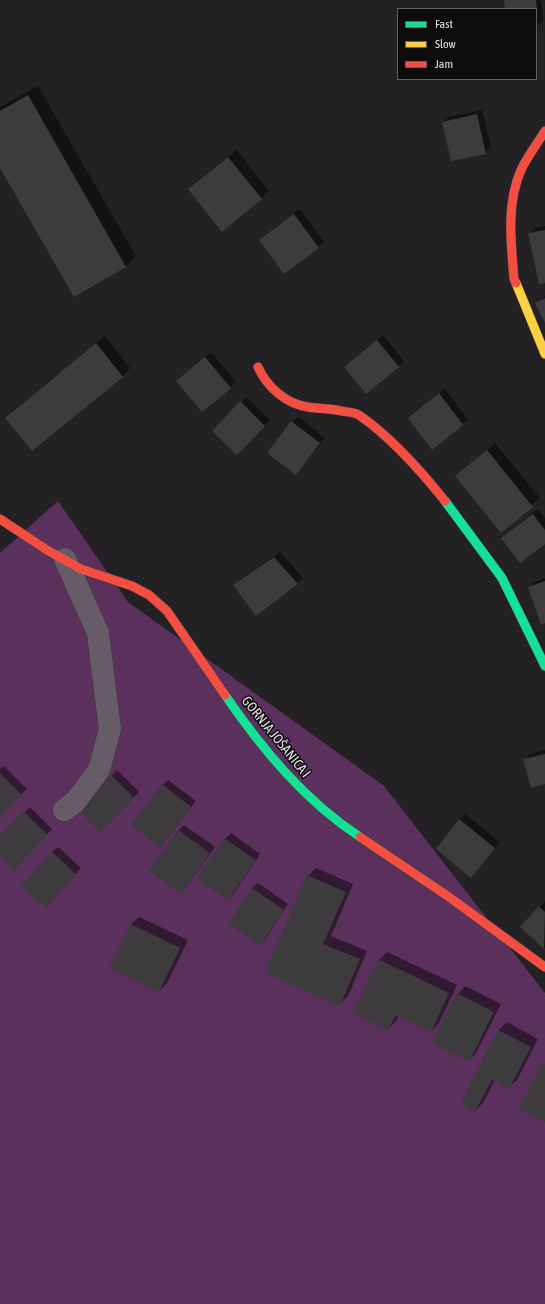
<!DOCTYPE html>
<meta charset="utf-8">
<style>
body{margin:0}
#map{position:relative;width:545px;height:1304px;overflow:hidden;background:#242124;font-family:"Asap Condensed",sans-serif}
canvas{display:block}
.legend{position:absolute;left:397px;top:8px;width:140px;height:72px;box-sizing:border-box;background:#0d0b0d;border:1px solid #626062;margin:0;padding:5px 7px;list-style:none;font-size:12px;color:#e2dfe2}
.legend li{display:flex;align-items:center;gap:8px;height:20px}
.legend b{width:20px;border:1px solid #626062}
</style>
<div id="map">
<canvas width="545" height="1304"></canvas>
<ul class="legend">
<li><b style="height:5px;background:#16e098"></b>Fast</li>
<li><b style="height:5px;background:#ffcf43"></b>Slow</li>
<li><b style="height:5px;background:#f24e42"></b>Jam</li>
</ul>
</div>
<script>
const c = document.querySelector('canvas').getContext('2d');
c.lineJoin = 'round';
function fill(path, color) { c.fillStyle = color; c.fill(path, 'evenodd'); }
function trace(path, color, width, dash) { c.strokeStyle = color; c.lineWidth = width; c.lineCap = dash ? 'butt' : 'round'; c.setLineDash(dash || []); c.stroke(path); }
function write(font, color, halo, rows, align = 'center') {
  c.font = font + ' "Asap Condensed",sans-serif'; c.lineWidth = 3; c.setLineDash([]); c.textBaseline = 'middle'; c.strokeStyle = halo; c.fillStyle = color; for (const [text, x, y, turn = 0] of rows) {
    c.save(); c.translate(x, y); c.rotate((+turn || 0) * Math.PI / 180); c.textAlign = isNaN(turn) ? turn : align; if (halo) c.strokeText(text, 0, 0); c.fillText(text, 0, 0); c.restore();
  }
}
fill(new Path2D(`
 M58,501L128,602L384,786L545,993V1304H0V553Z`), '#5b305c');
fill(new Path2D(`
 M505,0H541L543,21L536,26V9H506Z
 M38,86L136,256L126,266L74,296L0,166V107Z
 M482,110L491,147L485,153L443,122L449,117Z
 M237,150L269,191L261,199L189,189L197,181Z
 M300,209L324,242L284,272L260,240Z
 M545,226V282L529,234L535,228Z
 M545,296V320L537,303Z
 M383,335L404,361L366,392L351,362Z
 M105,336L130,368L123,376L32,450L6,418L14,410Z
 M211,352L236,382L202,411L183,376Z
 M445,389L468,419L432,448L409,418Z
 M247,397L270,420L237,454L213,431Z
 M298,417L325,438L296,474L292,422Z
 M495,443L540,498L501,531L456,476Z
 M538,509L545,518V543L502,538Z
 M280,552L303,578L257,615L234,586L240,580Z
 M545,578V622L529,587L535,582Z
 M545,750V783L525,759L530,754Z
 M4,766L27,789L0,816V769Z
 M117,770L139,792L100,830L79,809Z
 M168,780L196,801L165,841L163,785Z
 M30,807L52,829L14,869L0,854V837Z
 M465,814L500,842L471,876L437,848Z
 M184,825L215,847L186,887L181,893L178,831Z
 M231,833L260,854L234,893L228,899L198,878L225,839Z
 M58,847L81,868L51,902L52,852Z
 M316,868L353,884L331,936L367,951L348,996L340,1004L266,972L308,876Z
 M258,883L288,904L265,939L260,944L252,888Z
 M545,901V947L544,948L521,927Z
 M139,917L188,940L167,983L159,991L131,924Z
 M387,952L457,985L439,1023L431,1031L399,1015L396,1021L388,1029L354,1012L379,960Z
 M465,986L501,1004L476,1053L469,1061L458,994Z
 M507,1022L538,1039L517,1080L509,1087L495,1080L483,1103L475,1111L461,1104L499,1030Z`), '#0007');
fill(new Path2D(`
 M504,0H536L537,9H505Z
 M28,95L126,267L74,297L0,168V111Z
 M477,114L486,154L451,161L442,122Z
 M228,157L262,199L222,232L188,189Z
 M294,214L319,248L284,274L259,240Z
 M545,230V283L539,284L528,233Z
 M545,298V323L535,303Z
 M377,340L399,367L366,394L344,367Z
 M96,343L123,377L32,451L5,418Z
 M205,357L231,388L202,412L176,381Z
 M439,393L463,425L432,450L408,418Z
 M240,401L265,426L237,455L212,431Z
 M291,421L320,443L296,475L267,453Z
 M487,450L533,507L501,533L455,476Z
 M533,514L545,530V544L520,563L501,538Z
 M274,557L298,584L256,616L233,585Z
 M545,581V623L541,625L528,587Z
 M545,754V784L531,788L523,759Z
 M0,773L22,795L0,817Z
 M111,775L134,798L100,832L77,809Z
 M162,784L191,807L160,848L131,825Z
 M23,811L48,835L14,870L0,856V835Z
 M459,819L495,848L471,878L436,849Z
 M178,830L210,853L181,894L149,871Z
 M224,838L256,860L228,900L197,878Z
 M52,852L76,874L46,908L21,886Z
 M307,875L346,892L323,944L360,959L340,1006L265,973Z
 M252,888L284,910L260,945L228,924Z
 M539,906L545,912L544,949L520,927Z
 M131,924L180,948L159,992L109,968Z
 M378,959L449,993L431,1032L396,1015L388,1030L353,1013Z
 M457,993L494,1012L469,1062L431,1043Z
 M498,1030L531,1047L509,1089L492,1080L475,1112L460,1104Z
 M542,1063L545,1064V1122L519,1109Z`), '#3d3b3d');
const street = new Path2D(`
 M64,810L75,802L99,770L110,729L98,633L65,559`);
const fast = new Path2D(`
 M445,501L502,578L545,666
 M225,695C262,749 305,801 360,837`);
const slow = new Path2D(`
 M516,283L545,354`);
const jam = new Path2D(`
 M516,283L514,279C511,243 506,204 521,170C527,157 537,144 545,131
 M258,367C267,387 286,404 308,407C319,409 330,408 341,411C347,412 354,412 359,415C391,437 421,471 445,501
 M0,519L47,550L81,569L132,586L149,595L167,611L225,695
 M360,837L449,897L545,967`);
trace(street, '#3e3c3e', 23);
trace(fast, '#3e3c3e', 10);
trace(slow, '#3e3c3e', 10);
trace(jam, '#3e3c3e', 10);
trace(street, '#665b66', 22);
trace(fast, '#16e098', 9);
trace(slow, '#ffcf43', 9);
trace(jam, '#f24e42', 9);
write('14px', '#e2dfe2', '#0d0b0d', [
 ["GORNJA JOŠANICA I",276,737,51]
]);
</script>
